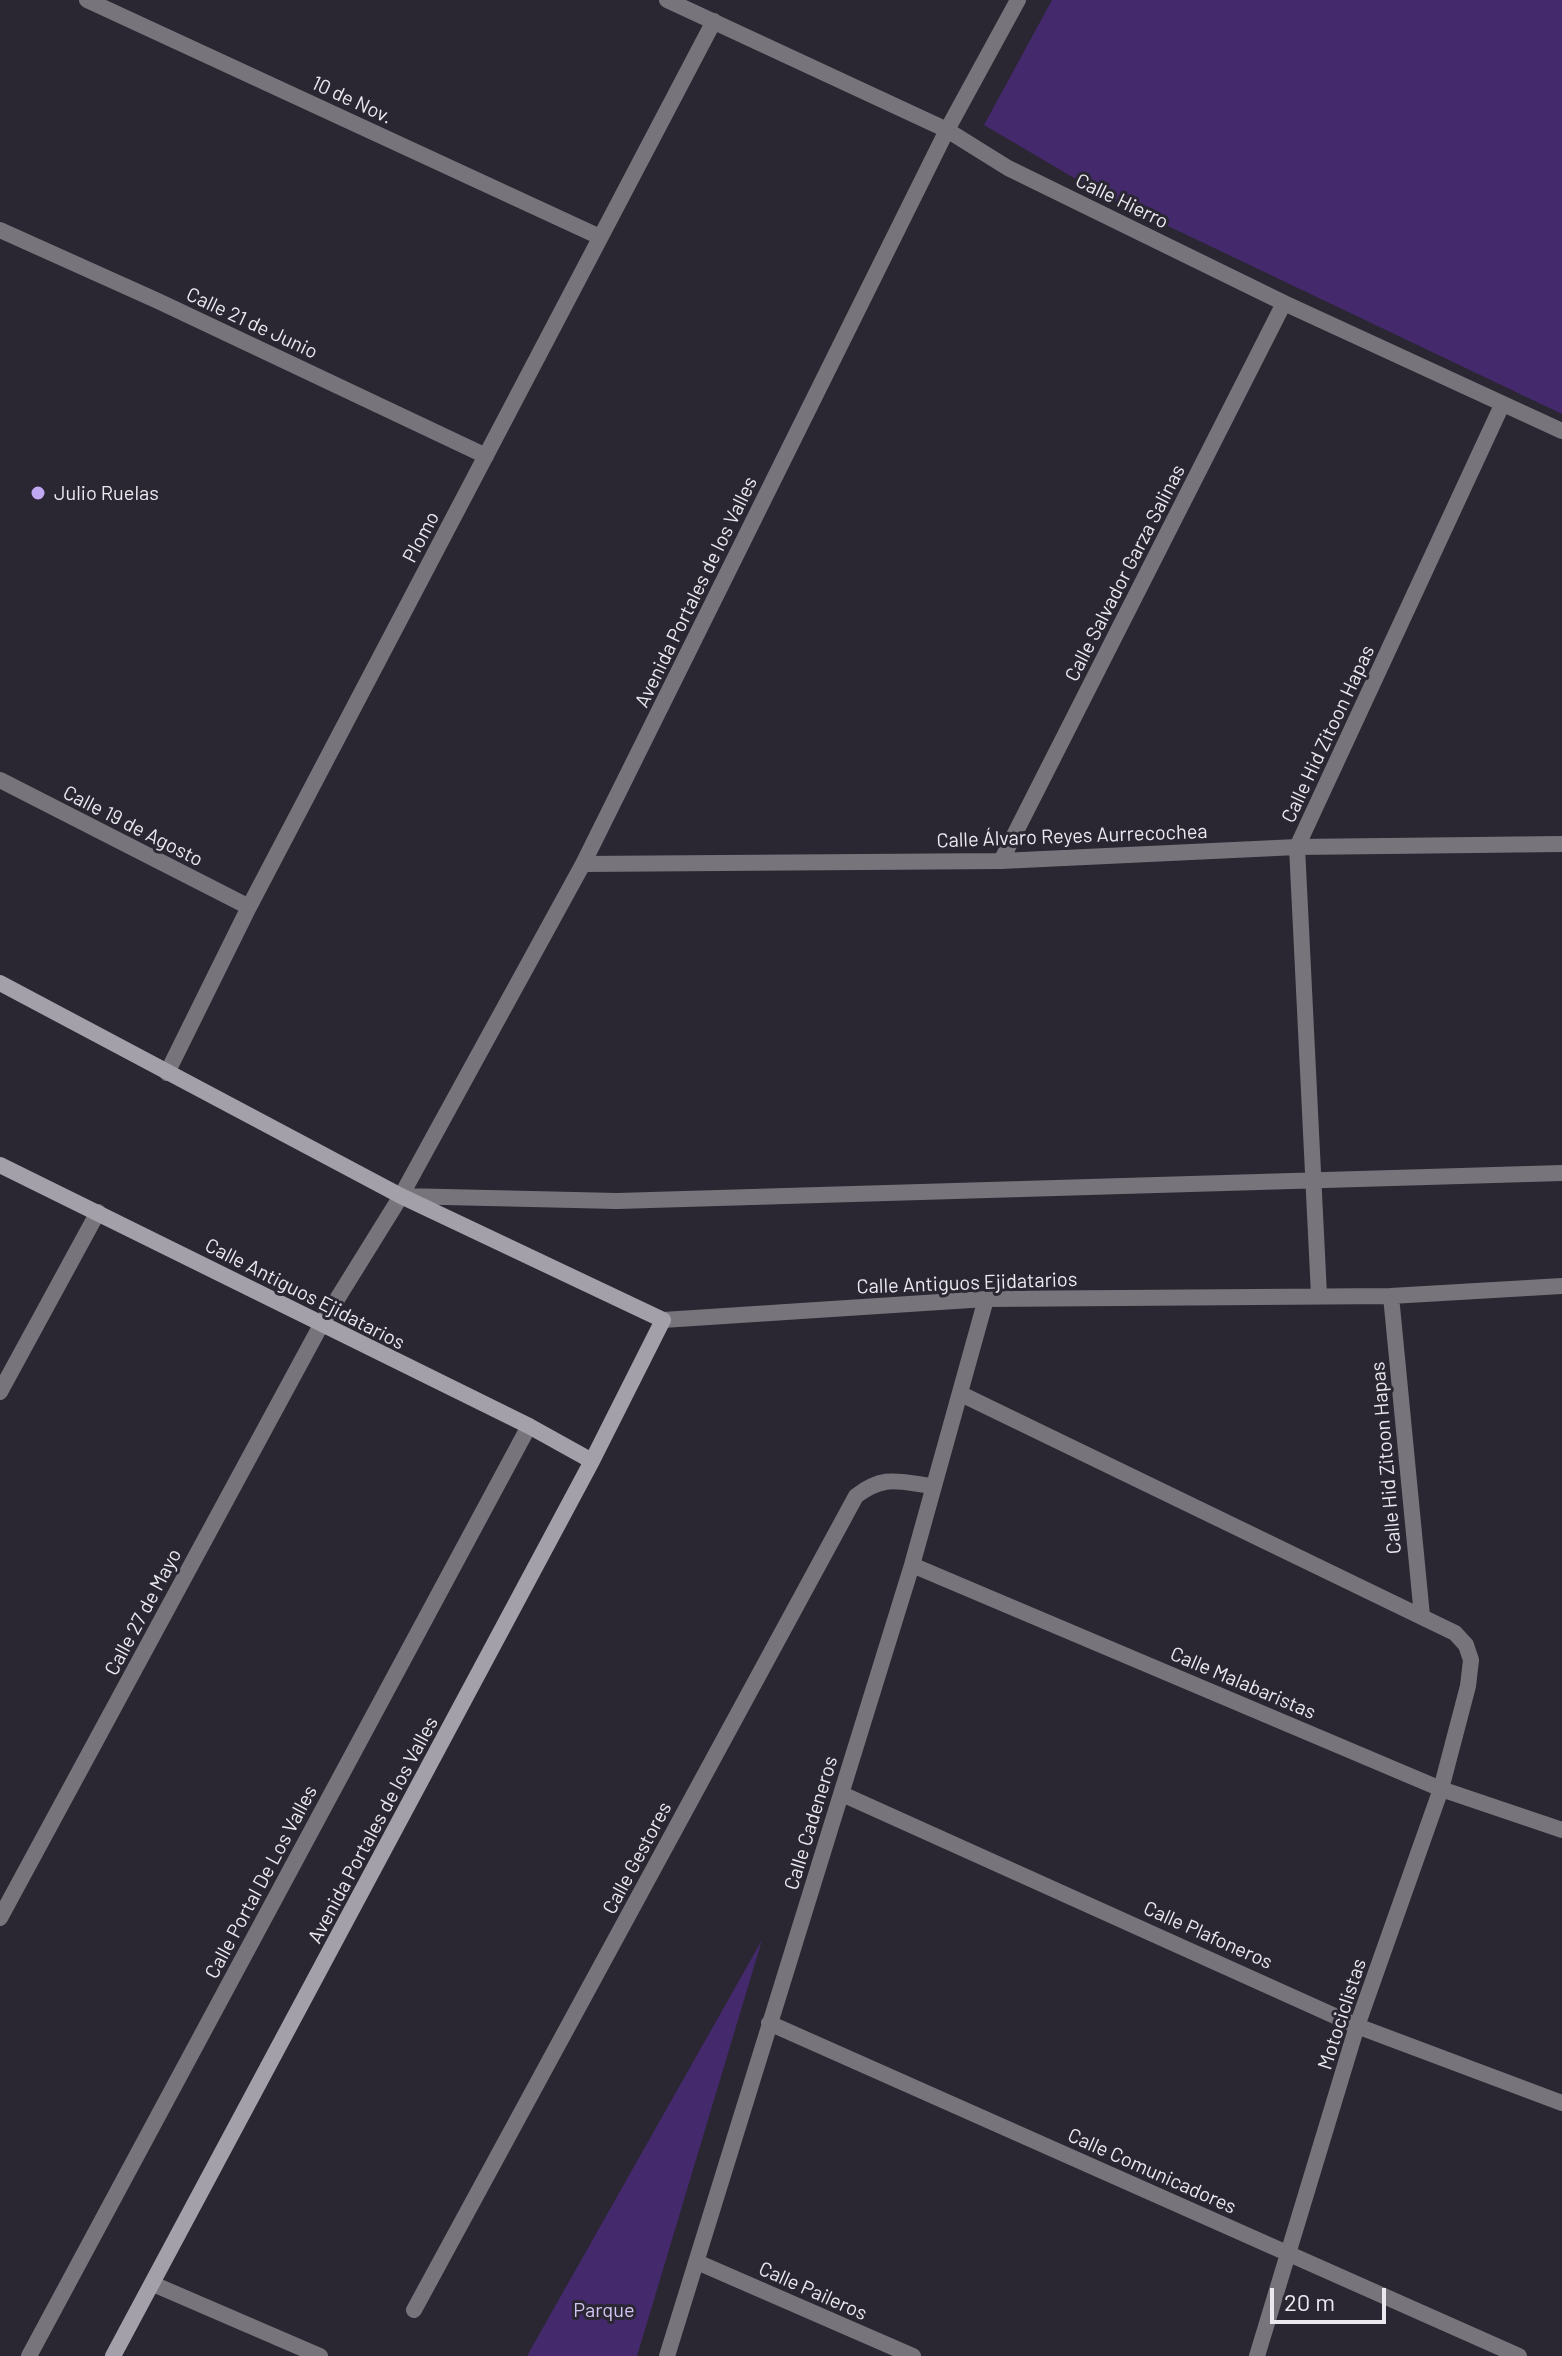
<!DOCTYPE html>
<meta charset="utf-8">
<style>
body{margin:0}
#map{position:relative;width:1562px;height:2356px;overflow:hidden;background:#2a2732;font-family:Barlow,sans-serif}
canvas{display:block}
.scale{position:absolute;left:1270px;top:2288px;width:116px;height:36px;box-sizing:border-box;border:4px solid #eae9f0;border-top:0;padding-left:10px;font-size:24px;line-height:28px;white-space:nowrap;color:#eae9f0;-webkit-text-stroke:6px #2a2732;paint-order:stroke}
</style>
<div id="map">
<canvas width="1562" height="2356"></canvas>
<div class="scale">20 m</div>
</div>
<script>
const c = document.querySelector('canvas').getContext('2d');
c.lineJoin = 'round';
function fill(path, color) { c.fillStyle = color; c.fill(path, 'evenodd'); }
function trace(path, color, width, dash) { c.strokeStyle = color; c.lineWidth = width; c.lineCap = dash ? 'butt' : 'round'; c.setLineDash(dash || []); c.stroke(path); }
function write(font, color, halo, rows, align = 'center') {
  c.font = font + ' Barlow,sans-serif'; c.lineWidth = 6; c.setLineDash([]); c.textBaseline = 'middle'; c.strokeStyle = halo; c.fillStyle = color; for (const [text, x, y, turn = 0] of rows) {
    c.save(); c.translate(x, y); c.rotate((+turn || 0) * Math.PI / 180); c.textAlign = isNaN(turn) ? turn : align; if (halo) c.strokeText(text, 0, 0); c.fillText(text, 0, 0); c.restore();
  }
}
fill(new Path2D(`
 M1052,0H1562V414L1103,195L984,125Z
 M762,1940L637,2356H527Z`), '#44296c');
trace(new Path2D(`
 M87,0L600,237
 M667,0L947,130L1008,168L1284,303L1562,431
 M0,230L158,301L486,456
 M0,780L249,907
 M1001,861L1284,303
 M583,864L1001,861L1297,847L1562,844
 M167,1073L249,907L714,21
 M402,1196L617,1201L1562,1173
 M1319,1295L1297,847L1502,405
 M1391,1296L1422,1616
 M663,1320L986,1299L1391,1296L1562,1286
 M0,1392L98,1212
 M961,1394L1455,1633L1466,1645L1471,1660L1468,1686L1441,1789L1357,2026L1257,2356
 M912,1565L1441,1789L1562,1830
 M842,1794L1357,2026L1562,2103
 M0,1918L321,1325L401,1196L583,864L947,130L1018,0
 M769,2023L1519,2356
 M697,2262L913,2356
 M153,2284L320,2356
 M414,2310L856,1496C885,1474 898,1482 933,1486
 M29,2356L529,1426
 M667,2356L912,1565L986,1299`), '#77757b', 16);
trace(new Path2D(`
 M0,983L401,1196L663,1320L592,1461L113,2356
 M0,1165L529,1426L592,1461`), '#a3a0aa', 16);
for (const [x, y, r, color] of [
 [38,493,8,"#c0a8f3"]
]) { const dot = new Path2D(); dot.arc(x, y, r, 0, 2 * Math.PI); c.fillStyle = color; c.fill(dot); trace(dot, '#2a2732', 3); }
write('20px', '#eae9f0', '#2a2732', [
 ["10 de Nov.",352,100,25],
 ["Calle Hierro",1122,201,26],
 ["Calle 21 de Junio",252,323,25],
 ["Plomo",421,537,-62],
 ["Calle Salvador Garza Salinas",1125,573,-63],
 ["Avenida Portales de los Valles",696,592,-64],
 ["Calle Hid Zitoon Hapas",1328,734,-65],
 ["Calle 19 de Agosto",133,826,27],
 ["Calle Álvaro Reyes Aurrecochea",1072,836,-2],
 ["Calle Antiguos Ejidatarios",967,1283,-2],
 ["Calle Antiguos Ejidatarios",305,1294,27],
 ["Calle Hid Zitoon Hapas",1386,1458,-95],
 ["Calle 27 de Mayo",143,1612,-62],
 ["Calle Malabaristas",1243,1683,23],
 ["Calle Cadeneros",811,1823,-73],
 ["Avenida Portales de los Valles",373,1830,-62],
 ["Calle Gestores",637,1858,-62],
 ["Calle Portal De Los Valles",261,1882,-62],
 ["Calle Plafoneros",1208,1935,24],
 ["Motociclistas",1342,2014,-72],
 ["Calle Comunicadores",1152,2171,24],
 ["Calle Paileros",813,2291,24]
]);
write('20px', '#eae9f0', '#2a2732', [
 ["Julio Ruelas",54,493]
], 'left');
write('20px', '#d2c5f2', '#2a2732', [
 ["Parque",604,2310]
]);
</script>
